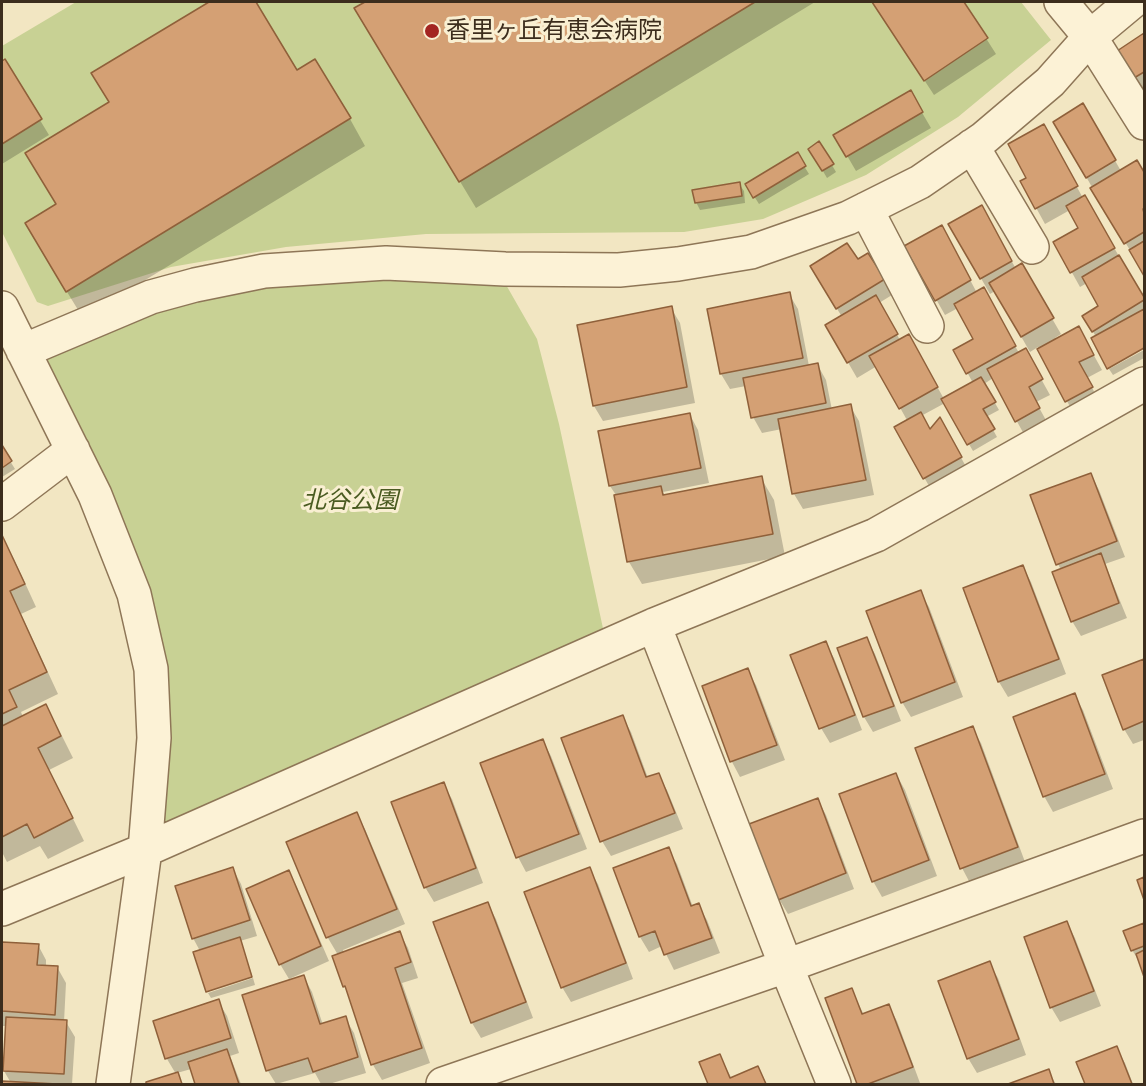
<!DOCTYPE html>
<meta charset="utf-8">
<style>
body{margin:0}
#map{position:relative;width:1146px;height:1086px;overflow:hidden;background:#f2e6c2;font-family:"Zilla Slab",serif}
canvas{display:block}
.frame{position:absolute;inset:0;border:3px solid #3c2d1d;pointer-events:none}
</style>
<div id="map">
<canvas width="1146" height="1086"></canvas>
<div class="frame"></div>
</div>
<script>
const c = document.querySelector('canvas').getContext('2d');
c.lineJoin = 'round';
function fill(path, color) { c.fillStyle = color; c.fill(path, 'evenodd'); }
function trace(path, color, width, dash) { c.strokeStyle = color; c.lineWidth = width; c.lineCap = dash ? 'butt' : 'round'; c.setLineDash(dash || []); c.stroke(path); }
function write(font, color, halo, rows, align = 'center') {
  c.font = font + ' "Zilla Slab","Noto Sans JP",serif'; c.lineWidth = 6; c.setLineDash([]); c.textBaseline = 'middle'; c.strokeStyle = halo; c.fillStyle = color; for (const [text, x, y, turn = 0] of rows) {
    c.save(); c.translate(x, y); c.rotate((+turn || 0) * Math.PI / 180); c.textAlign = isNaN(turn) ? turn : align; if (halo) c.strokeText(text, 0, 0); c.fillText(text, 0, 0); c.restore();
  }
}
fill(new Path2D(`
 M76,2H1021L1051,40L958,117L866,175L763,219L684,232L426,234L286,247L171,267L48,306L37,302L2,232V46Z
 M386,277L505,283L537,339L559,424L604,633L161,830L168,738L43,359L156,311L266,284Z`), '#c8d194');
fill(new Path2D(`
 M212,2H255L297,72L350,119L365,146L83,318L42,251L57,205L110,103L93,74Z
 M368,2H815L476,208L356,9Z
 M873,2H963L996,54L934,95Z
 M1144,35V93L1119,51Z
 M4,61L49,135L2,164V63Z
 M910,92L931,128L856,171L835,135Z
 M1083,105L1121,171L1136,162L1144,175V273L1101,203L1055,122Z
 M1043,126L1083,198L1085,197L1144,300V346L1108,367L1096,337L1084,316L1100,306L1087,283L1080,287L1055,242L1080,228L1070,210L1045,224L1022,182L1028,178Z
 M819,143L836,172L827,178L810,149Z
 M797,155L809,174L759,204L747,185Z
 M739,184L744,191L745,203L700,210L696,202Z
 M990,222L1016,269L1021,265L1061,334L1055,338L1056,340L1087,343L1102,370L1087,378L1100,403L1075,416L1038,347L1030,352L995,291L990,294L950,224Z
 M950,242L977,293L983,289L1019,353L1025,350L1050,395L1036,402L1048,424L1025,436L993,378L984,384L999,410L986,417L997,437L973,451L945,403L921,416L930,431L940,420L969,472L933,493L896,428L908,422L877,366L857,378L827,326L842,317L821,282L868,255L892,295L879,303L900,340L909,336L944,399L973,383L955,350L975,340L958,308L945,315L906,246Z
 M789,294L798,309L809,366L817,364L826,380L832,410L850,406L859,421L874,495L803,509L794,494L782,429L762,433L753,417L746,386L730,389L721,374L709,310Z
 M671,308L680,323L695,403L603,421L594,406Z
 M1144,350V358L1113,375L1109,369Z
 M690,415L698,430L709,483L663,492L665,496L761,478L774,500L785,556L642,584L629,562L616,495L610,486L599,432Z
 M2,448L15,469L2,477Z
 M1091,474L1099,490L1125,557L1105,564L1127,618L1081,636L1072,621L1061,570L1058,564Z
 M2,537L14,559L36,607L21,614L58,694L21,712L23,717L45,706L58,728L73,758L49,770L84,841L48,859L40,846L7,862L2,852Z
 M1023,567L1031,582L1066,674L1008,697L999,682Z
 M920,592L929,607L963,697L911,717L902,702Z
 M866,638L875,654L901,721L873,732L864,717L839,649Z
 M825,643L834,658L862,730L830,743L821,728L792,656Z
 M1144,661V740L1133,744L1124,729L1104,676Z
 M747,670L756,685L785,760L740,777L732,762L704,687Z
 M1074,695L1083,710L1113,789L1053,812L1044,796Z
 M622,716L631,732L648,778L658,775L667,790L683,829L611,856L602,841Z
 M972,728L981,743L1025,862L970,883L962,868Z
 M543,741L551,756L587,849L526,872L518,857Z
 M896,774L905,790L937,876L882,897L873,881Z
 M443,784L452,799L483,883L434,902L425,887Z
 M818,800L826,815L854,889L788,914L779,899Z
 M356,814L365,829L405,924L343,950L344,953L399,932L408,948L418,978L402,983L430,1063L382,1080L373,1065L345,986L338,955L328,938L288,843Z
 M668,849L677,864L693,907L698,905L707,920L720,953L674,970L662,946L649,952L640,937L615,869Z
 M233,869L241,884L257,936L240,941L252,975L207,990L200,951L193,938Z
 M589,869L598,884L633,979L571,1002L562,987Z
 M289,872L297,887L329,961L289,979L280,964Z
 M487,903L496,919L533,1018L481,1038L472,1023L435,923Z
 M1067,923L1075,938L1101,1006L1060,1022L1051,1007Z
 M1144,925V972L1139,957L1137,958L1132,950L1125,932Z
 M2,943L38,945L46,960V967H57L66,983L64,1022H66L75,1037L72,1084H2V1083H11L4,1071L7,1026H2Z
 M989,963L998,978L1026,1055L977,1073L968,1058Z
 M304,977L312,992L323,1025L345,1018L354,1033L366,1073L329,1084H321L315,1073L276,1084L268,1071L244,996Z
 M253,978L255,985L211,998L208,993Z
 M851,989L864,1015L889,1006L897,1021L920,1083L915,1084H859L827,999Z
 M218,1001L227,1016L239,1053L230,1056L241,1084H196L191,1069L177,1073L182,1084H148V1083L176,1074L167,1059L155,1022Z
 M1116,1048L1125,1063L1133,1084H1086L1078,1063Z
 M720,1056L732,1079L758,1068L767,1084H710L701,1063Z
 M1048,1071L1056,1084H1013Z`), '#0003');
const building = new Path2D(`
 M209,2H256L297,70L315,59L351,118L66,292L25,223L56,204L25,153L109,102L91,73Z
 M365,2H755L459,182L354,8Z
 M872,2H964L988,38L924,81Z
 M1144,33V72L1134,78L1117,51Z
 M5,59L42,119L2,144V61Z
 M911,90L923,112L846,157L833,135Z
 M1083,103L1116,160L1086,178L1053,122Z
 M1044,124L1078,186L1035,209L1020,181L1026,178L1008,144Z
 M819,141L834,164L822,171L808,149Z
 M798,152L806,166L753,198L745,184Z
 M1137,160L1144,172V208L1143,209L1144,213V232L1124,244L1090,188Z
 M740,182L742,196L695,203L692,190Z
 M1085,195L1115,248L1070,273L1053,242L1078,228L1066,206Z
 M982,205L1012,261L980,279L948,224Z
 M942,225L971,280L935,301L904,246Z
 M1144,241V276L1129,250Z
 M847,243L858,259L868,253L885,279L836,309L810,266Z
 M1119,255L1144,297V300L1092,332L1082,316L1098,306L1082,277Z
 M1022,263L1054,318L1021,337L989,283Z
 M984,287L1016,346L966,374L953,350L973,339L954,304Z
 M790,292L803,358L720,374L707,309Z
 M876,295L898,334L847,363L825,325Z
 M672,306L687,387L593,406L577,325Z
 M1144,309V348L1107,369L1091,338Z
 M1079,326L1094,355L1079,362L1093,387L1065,402L1037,349Z
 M909,334L938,387L899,409L869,356Z
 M1026,348L1043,379L1029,387L1040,408L1015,422L987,369Z
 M818,363L826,403L751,418L743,378Z
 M981,377L996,402L983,409L995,429L967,445L941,399Z
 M851,404L866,480L792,494L778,419Z
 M921,412L930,429L940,417L962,457L923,479L894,427Z
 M690,413L701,468L609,486L598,431Z
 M2,445L12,461L2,468Z
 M1091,473L1117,541L1056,565L1030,495Z
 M762,476L773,534L627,562L614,495L661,486L663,495Z
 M2,535L25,584L10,591L47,672L9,690L17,707L2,714Z
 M1101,553L1119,603L1071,622L1052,572Z
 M1023,565L1059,659L998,682L963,588Z
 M921,590L955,682L901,703L866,611Z
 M867,637L894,706L863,717L837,648Z
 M826,641L855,715L819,729L790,655Z
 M1144,659V721L1123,730L1102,675Z
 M748,668L777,745L730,762L702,686Z
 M1075,693L1105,774L1043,797L1013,717Z
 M46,704L61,736L38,748L73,818L34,838L27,824L2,837V726Z
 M623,715L646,777L659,773L675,813L600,842L561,738Z
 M973,726L1018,847L960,869L915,748Z
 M543,739L579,834L516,858L480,763Z
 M896,773L929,860L872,882L839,794Z
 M444,782L476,868L424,888L391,802Z
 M818,798L846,873L778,900L749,824Z
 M357,812L397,909L326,938L286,842Z
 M669,847L691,906L699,903L712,938L664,955L655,931L639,937L613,868Z
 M233,867L250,920L192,939L175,886Z
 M590,867L626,963L561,988L524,892Z
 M289,870L321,946L279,965L246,889Z
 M1144,877V900L1137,880Z
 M488,902L526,1002L471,1023L433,922Z
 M1067,921L1094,991L1050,1008L1024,937Z
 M1144,923V946L1131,951L1123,931Z
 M400,931L411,962L395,968L422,1048L371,1065L345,986L343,987L332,956Z
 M240,937L252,977L206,992L193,952Z
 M2,942L39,944L37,965L58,966L55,1015L2,1011Z
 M1144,950V977L1136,954Z
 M990,961L1019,1039L967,1059L938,981Z
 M304,975L320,1024L346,1016L358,1057L313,1072L308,1058L266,1071L242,995Z
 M852,988L862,1014L889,1004L913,1067L868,1084H857L825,998Z
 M219,999L231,1038L165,1059L153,1021Z
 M6,1017L67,1020L64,1074L3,1071Z
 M1117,1046L1132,1084H1085L1076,1062Z
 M227,1049L239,1084H195L188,1062Z
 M720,1054L730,1078L758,1066L766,1084H708L699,1062Z
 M1049,1069L1054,1084H1008Z
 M178,1072L182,1084H146V1082Z
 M2,1081L57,1084H2Z`);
fill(building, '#d4a074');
trace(building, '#8f603a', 1.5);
const minor = new Path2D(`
 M1061,2L1090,37L1144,123
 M972,146L1032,247
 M866,209L927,326
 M2,308L95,495L134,594L151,669L154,738L145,850L113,1084
 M23,351L151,297L195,285L264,271L386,263L505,269L619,270L678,264L751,252L848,218L920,182L984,138L1050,82L1090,37L1132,2
 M2,504L73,450
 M654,625L786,966L834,1084
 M2,909L145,850L654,625L876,535L1144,384
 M443,1084L786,966L1144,836`);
trace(minor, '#8e7657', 36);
trace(minor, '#fcf2d6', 33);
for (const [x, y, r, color] of [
 [432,31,8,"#a32521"]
]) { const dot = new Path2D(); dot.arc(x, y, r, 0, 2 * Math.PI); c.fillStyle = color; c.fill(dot); trace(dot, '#f9efd2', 2); }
write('24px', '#3c2d1d', '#f9efd2', [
 ["香里ヶ丘有恵会病院",446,31]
], 'left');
write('italic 24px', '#4a5b21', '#f9efd2', [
 ["北谷公園",350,501]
]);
</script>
